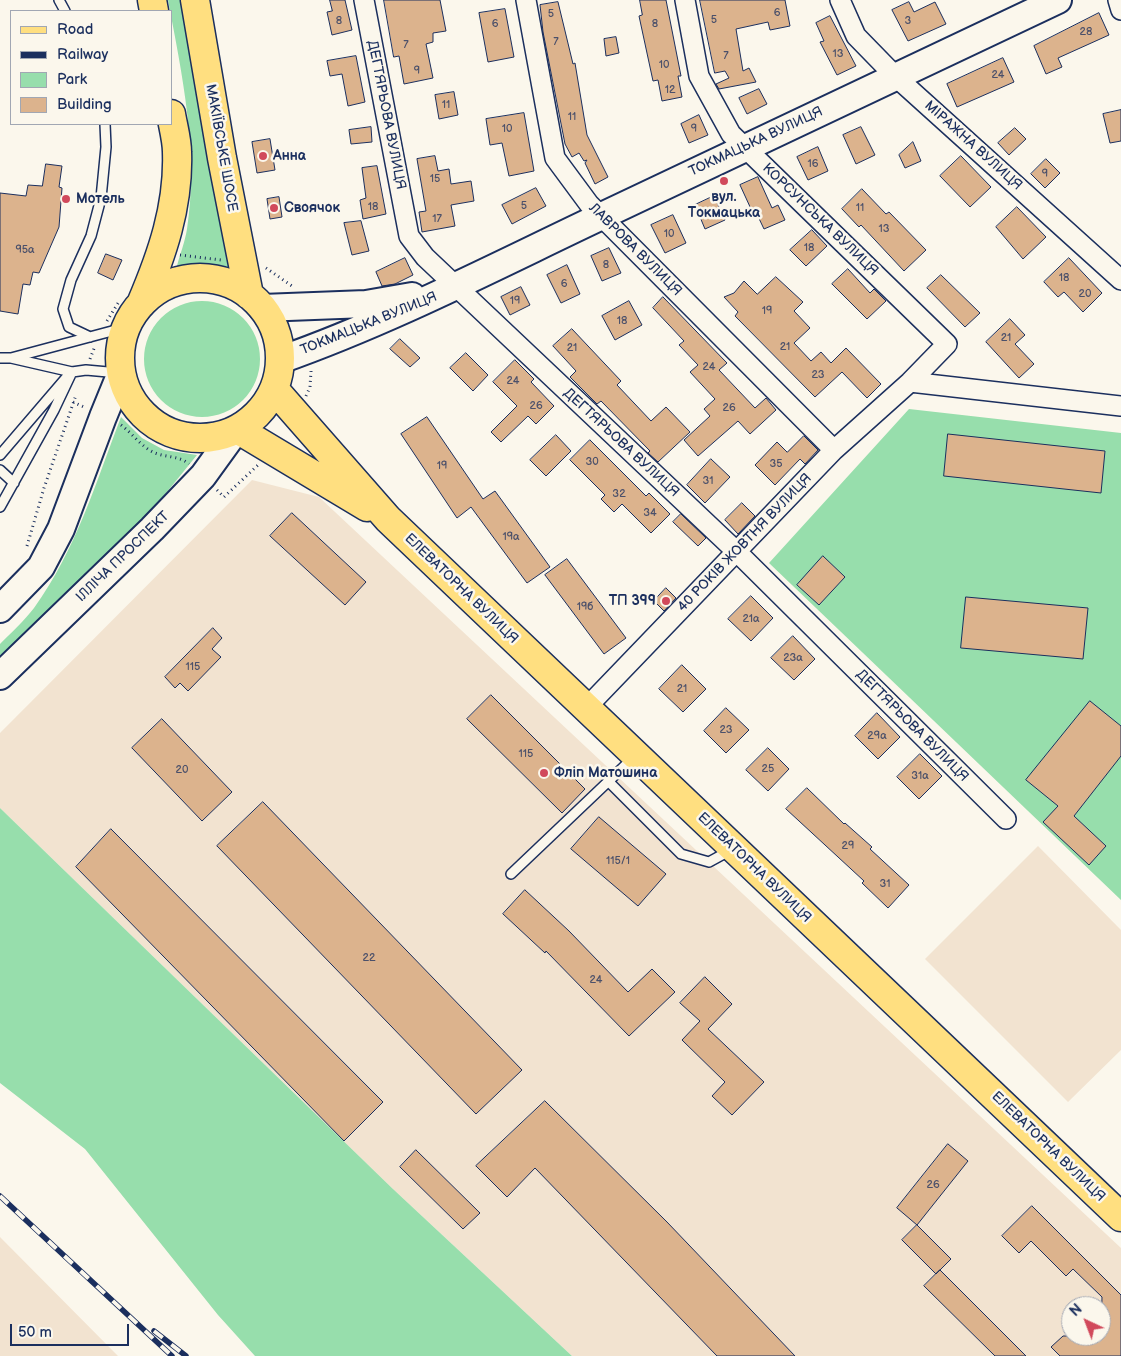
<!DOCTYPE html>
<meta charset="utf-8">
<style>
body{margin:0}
#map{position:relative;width:1121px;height:1356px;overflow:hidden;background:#fbf7ec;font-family:"Balsamiq Sans",sans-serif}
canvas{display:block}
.legend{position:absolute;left:10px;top:10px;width:162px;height:115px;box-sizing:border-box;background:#fbf7ec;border:1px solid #a1a7b3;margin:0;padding:6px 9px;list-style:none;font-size:15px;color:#1b2f5e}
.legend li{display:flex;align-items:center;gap:10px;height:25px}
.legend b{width:25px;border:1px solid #a1a7b3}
.north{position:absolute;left:1061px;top:1296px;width:50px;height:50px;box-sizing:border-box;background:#fbf7ec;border:1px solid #a1a7b3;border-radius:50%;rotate:317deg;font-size:14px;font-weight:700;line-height:20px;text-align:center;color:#1b2f5e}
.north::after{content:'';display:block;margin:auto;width:18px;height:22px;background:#d1495b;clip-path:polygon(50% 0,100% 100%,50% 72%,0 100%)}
.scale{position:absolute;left:10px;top:1324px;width:119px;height:22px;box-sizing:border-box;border:2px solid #1b2f5e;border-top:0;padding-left:6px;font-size:15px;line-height:18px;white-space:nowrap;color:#1b2f5e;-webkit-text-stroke:4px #fbf7ec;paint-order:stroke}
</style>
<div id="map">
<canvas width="1121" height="1356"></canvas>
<ul class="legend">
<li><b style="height:6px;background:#ffdf80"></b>Road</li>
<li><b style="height:6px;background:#1b2f5e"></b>Railway</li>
<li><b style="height:14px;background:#97deac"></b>Park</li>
<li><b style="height:14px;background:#dcb38d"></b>Building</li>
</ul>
<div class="north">N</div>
<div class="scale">50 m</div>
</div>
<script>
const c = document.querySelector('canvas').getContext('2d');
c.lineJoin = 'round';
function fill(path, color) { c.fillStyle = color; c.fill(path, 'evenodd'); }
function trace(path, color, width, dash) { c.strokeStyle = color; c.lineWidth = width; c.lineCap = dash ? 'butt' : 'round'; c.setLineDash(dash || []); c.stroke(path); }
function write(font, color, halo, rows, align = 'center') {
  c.font = font + ' "Balsamiq Sans",sans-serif'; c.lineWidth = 5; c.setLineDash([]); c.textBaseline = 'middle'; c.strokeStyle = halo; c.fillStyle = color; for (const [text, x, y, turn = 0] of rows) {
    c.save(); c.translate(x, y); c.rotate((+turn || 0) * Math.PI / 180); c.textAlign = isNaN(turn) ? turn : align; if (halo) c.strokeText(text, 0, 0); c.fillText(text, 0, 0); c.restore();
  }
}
fill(new Path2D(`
 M252,480L319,497L1121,1248V1356H572L393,1189L0,808V733ZM1071,1306H1101V1336H1071Z
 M1038,846L1121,930V1050L1068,1102L925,959Z
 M0,1237L118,1356H0Z`), '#f2e3d0');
fill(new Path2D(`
 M168,0H185L235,268L229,272L215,267L177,266C180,254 185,242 187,229C199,153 182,74 168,0Z
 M144 359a58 58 0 1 1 116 0a58 58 0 1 1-116 0Z
 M909,409L1121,433V900L769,563Z
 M121,417L142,438L164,450L197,455L149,514L0,664V644C11,633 24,621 34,608C76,550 96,482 121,417Z
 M0,808L393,1189L572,1356H255L218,1315L85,1149L0,1083Z`), '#97deac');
const building = new Path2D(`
 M330,0H345L352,30L332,35L327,12L332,11Z
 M384,0H440L446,31L433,33V42L426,44L433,78L404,84L399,56L394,57Z
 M640,0H666L681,76H678L682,97L662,101L658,80L653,81L639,16L642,15Z
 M700,0H785L790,26L770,30L768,22L736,29L743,71L749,68L756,82L719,89L716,84L729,78L725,71L715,73Z
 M558,2L573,64L575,63L587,135L608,177L595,184L585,163L587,160L584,161L579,153L572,157L565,144L543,32L540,5Z
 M909,2L914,12L935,2L946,24L908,41L892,10Z
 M505,9L514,57L488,62L479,13Z
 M1099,13L1109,35L1058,58L1062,67L1046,74L1034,46Z
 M830,16L856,66L837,75L820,42L824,41L816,23Z
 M616,37L619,53L606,56L604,39Z
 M356,56L365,102L348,106L342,74L330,76L327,61Z
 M1003,58L1014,82L957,107L947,84Z
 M759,89L767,104L747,114L739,98Z
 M454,92L458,115L439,119L435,95Z
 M1121,110V141L1110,143L1103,114Z
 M524,113L534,171L509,176L502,143L490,145L486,119Z
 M699,115L708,135L689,143L681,124Z
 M371,127L372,142L351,144L349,130Z
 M861,127L875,155L856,164L843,135Z
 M1015,128L1026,139L1009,155L998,143Z
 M270,139L275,170L257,173L252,142Z
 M913,142L921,161L905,168L899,155Z
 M818,147L828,171L808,180L797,157Z
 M435,156L438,171L449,169L451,184L471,181L474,201L451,205L455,226L422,232L419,212L426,211L417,159Z
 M961,156L991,187L970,207L940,176Z
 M1046,159L1060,173L1045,188L1031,174Z
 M46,164L62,166L59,187L62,188L59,227L39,273L33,272L30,285L23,284L18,314L0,311V193L26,196L28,185L42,186Z
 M377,166L386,214L363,219L360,200L366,198L362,168Z
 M758,177L772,208L778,205L785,220L764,229L754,208L751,209L740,185Z
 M536,188L546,206L512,224L502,205Z
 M862,189L886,214L889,212L926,250L904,271L861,225L859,227L842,209Z
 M714,196L725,220L705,229L695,205Z
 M279,197L282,217L270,219L267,199Z
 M1017,207L1046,237L1023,259L996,227Z
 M673,215L686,243L665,253L651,225Z
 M361,221L369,251L352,255L344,223Z
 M812,230L827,246L806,266L790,250Z
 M609,248L621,273L602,281L591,256Z
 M106,254L122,260L113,280L98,273Z
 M405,258L413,275L395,284L382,286L376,272Z
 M1069,258L1102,293L1083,312L1064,292L1058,297L1044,282Z
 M567,265L580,294L561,303L547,275Z
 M848,269L870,293L874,289L886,301L867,319L832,284Z
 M941,275L980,313L965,327L927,288Z
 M776,277L803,302L794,311L810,328L794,343L811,361L821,352L831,363L846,348L881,384L867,398L842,372L815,397L735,316L738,312L724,297L734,293L744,281L757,294Z
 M521,287L530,305L510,315L501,297Z
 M663,297L727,363L719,370L755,408L766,398L776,410L750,434L738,421L698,456L684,440L710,416L704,409L715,399L690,372L698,365L679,345L684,341L653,308Z
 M629,301L642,325L615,340L602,316Z
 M1010,319L1025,335L1015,344L1034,364L1019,378L986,342Z
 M572,329L621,381L617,385L651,421L666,407L690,432L658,462L648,453L650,451L601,401L597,404L570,377L576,371L553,346Z
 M400,339L420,358L410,367L390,349Z
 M466,353L488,375L473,391L450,368Z
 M515,360L534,379L531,382L554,406L536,424L528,416L501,442L491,432L517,406L493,382Z
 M427,417L483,499L495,491L550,567L527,583L471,507L457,518L401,434Z
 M948,434L1105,451L1101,493L944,476Z
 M556,435L571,451L546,476L530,460Z
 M804,436L818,450L805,464L800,459L775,485L755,465L777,442L787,452Z
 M590,440L646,496L649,493L670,514L651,533L622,504L614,512L601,499L605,495L570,460Z
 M711,459L730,477L705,503L687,485Z
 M742,503L755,516L738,534L725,520Z
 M292,513L366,582L345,605L270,536Z
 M681,514L706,538L698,546L673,522Z
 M823,556L845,577L819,605L797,585Z
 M567,559L626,638L604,654L545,575Z
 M666,588L676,598L664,611L654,601Z
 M751,596L773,618L751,641L728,619Z
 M966,597L1088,608L1083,659L961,648Z
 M213,628L222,638L212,649L221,657L188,691L180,683L175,688L165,677Z
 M793,636L815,659L794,680L771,658Z
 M682,665L706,689L683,712L659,689Z
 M491,695L585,789L562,813L467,719Z
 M1090,701L1121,726V756L1074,816L1106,846L1089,865L1043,822L1058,806L1026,780Z
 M726,708L749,730L726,753L704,731Z
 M877,713L900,737L878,759L855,736Z
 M162,719L232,792L202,821L132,748Z
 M768,748L789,769L768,791L746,770Z
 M920,754L942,776L919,799L897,777Z
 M807,788L844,824L845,823L872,847L870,849L909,885L888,908L862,883L864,881L786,809Z
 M263,802L522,1070L476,1114L217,846Z
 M599,817L666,874L638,906L571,849Z
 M111,829L383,1102L344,1141L76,867Z
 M525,890L569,931L628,992L652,969L675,992L629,1036L546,951L545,953L503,914Z
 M705,977L732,1004L708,1029L764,1082L732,1115L712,1096L725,1082L682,1040L700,1021L680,1003Z
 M545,1101L667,1222L795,1356H717L535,1168L507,1197L476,1166Z
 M948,1144L968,1161L917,1225L897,1208Z
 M416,1150L480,1213L463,1229L400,1167Z
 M1032,1206L1121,1295V1356H1060L1051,1347L1063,1336H1101L1102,1297L1073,1269L1066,1276L1031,1241L1019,1253L1002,1236Z
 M917,1225L951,1259L936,1274L902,1240Z
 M940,1270L1026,1356H995L924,1286Z`);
fill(building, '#dcb38d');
trace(building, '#1b2f5e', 1);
const lane = new Path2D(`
 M59,0L65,11
 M90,337L69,327L63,309L71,280L91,236L101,198L106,147L105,124
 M0,358H11
 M119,373L86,370L72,372L11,358L127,327
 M0,455L66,378
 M0,470L14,483
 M0,507L54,410L72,372
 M608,781L681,854L709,862L731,850
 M511,874L634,757`);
const street = new Path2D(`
 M364,0L409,236L425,257L737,552L1006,819
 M526,0L555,158L589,204L834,450
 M840,0L856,36L896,77L1121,280
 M1118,0L1121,10
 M910,382L1121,406
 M586,708L834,450L910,382L947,344L731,134L699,76L685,0`);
const secondary = new Path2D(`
 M262,308L366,304L412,296
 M280,360C393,320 498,265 606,214C756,142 907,71 1058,0
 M0,609L41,567L61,529L103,417L121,373
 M0,676L152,529L203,476L237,429`);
const primary = new Path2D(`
 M152,0L154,11
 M195,0L222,158L249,295
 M120 358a80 80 0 1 1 160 0a80 80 0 1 1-160 0Z
 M141,304C162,255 179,206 177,152C177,140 173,126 171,114
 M274,389L388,519L1121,1217
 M237,429L367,507`);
trace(lane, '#1b2f5e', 12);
trace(street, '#1b2f5e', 22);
trace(secondary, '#1b2f5e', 30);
trace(primary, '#1b2f5e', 31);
trace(new Path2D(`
 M180,255L221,260
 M266,268L292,286
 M107,321L120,300
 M90,359L95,346
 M306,396L310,387L311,371
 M73,402L86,408
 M121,425C132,433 139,444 151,451C163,458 179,455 189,464
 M217,490L224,497L258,465
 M27,546L44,488L76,395`), '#1b2f5e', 3, [1, 4]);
trace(lane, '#fbf7ec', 9);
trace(street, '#fbf7ec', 19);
trace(secondary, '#fbf7ec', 26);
trace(primary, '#ffdf80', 28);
const rail = new Path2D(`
 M0,1196L172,1356
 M154,1331L186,1356`);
trace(rail, '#1b2f5e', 5.5);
trace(rail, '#fbf7ec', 4, [11]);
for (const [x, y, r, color] of [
 [263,156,5,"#d1495b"],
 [724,181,5,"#d1495b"],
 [66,199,5,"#d1495b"],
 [274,208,5,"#d1495b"],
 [666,601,5,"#d1495b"],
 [544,773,5,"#d1495b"]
]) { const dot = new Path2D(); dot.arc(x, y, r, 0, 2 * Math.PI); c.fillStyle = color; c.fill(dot); trace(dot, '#fbf7ec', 2); }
write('11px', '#4b506a', null, [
 ["6",777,13],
 ["5",551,14],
 ["5",714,20],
 ["8",339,21],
 ["3",908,21],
 ["6",495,24],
 ["8",655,24],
 ["28",1086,32],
 ["7",556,42],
 ["7",406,45],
 ["13",838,54],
 ["7",726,56],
 ["10",664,65],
 ["9",417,71],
 ["24",998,75],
 ["12",670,90],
 ["11",446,105],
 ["11",572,117],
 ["10",507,129],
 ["9",694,129],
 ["16",813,164],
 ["9",1045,174],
 ["15",435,179],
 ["5",524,206],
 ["18",373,207],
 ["11",860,208],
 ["17",437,219],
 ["13",884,229],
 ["10",669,234],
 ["18",809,248],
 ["95а",25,250],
 ["8",606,265],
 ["18",1064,278],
 ["6",564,284],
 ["20",1085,294],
 ["19",515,301],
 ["19",767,311],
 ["18",622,321],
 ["21",1006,338],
 ["21",785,347],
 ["21",572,348],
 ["24",709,367],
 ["23",818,375],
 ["24",513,381],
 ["26",536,406],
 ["26",729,408],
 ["30",592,462],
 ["35",776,464],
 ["19",442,466],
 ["31",708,481],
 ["32",619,494],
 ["34",650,513],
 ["19а",511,537],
 ["19б",585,607],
 ["21а",751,619],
 ["23а",793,658],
 ["115",193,667],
 ["21",682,689],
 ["23",726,730],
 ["29а",877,736],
 ["115",526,754],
 ["25",768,769],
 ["20",182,770],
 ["31а",920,776],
 ["29",848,846],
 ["115/1",618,861],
 ["31",885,884],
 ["22",369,958],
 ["24",596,980],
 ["26",933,1185]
]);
write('14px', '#1b2f5e', '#fbf7ec', [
 ["ДЕГТЯРЬОВА ВУЛИЦЯ",386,115,79],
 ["ТОКМАЦЬКА ВУЛИЦЯ",756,142,-25],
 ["МІРАЖНА ВУЛИЦЯ",973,146,42],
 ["МАКІЇВСЬКЕ ШОСЕ",221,148,80],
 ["КОРСУНСЬКА ВУЛИЦЯ",820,220,44],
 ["ЛАВРОВА ВУЛИЦЯ",635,250,45],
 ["ТОКМАЦЬКА ВУЛИЦЯ",369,324,-22],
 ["ДЕГТЯРЬОВА ВУЛИЦЯ",621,443,43],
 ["40 РОКІВ ЖОВТНЯ ВУЛИЦЯ",745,543,-46],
 ["ІЛЛІЧА ПРОСПЕКТ",123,557,-44],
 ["ЕЛЕВАТОРНА ВУЛИЦЯ",461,589,44],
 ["ДЕГТЯРЬОВА ВУЛИЦЯ",912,726,45],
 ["ЕЛЕВАТОРНА ВУЛИЦЯ",754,868,44],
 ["ЕЛЕВАТОРНА ВУЛИЦЯ",1048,1147,44]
]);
write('bold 14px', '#1b2f5e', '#fbf7ec', [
 ["Анна",273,156],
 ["вул.",724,197,"center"],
 ["Токмацька",724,213,"center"],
 ["Мотель",76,199],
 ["Своячок",284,208],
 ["ТП 399",656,601,"right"],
 ["Фліп Матошина",554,773]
], 'left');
</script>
